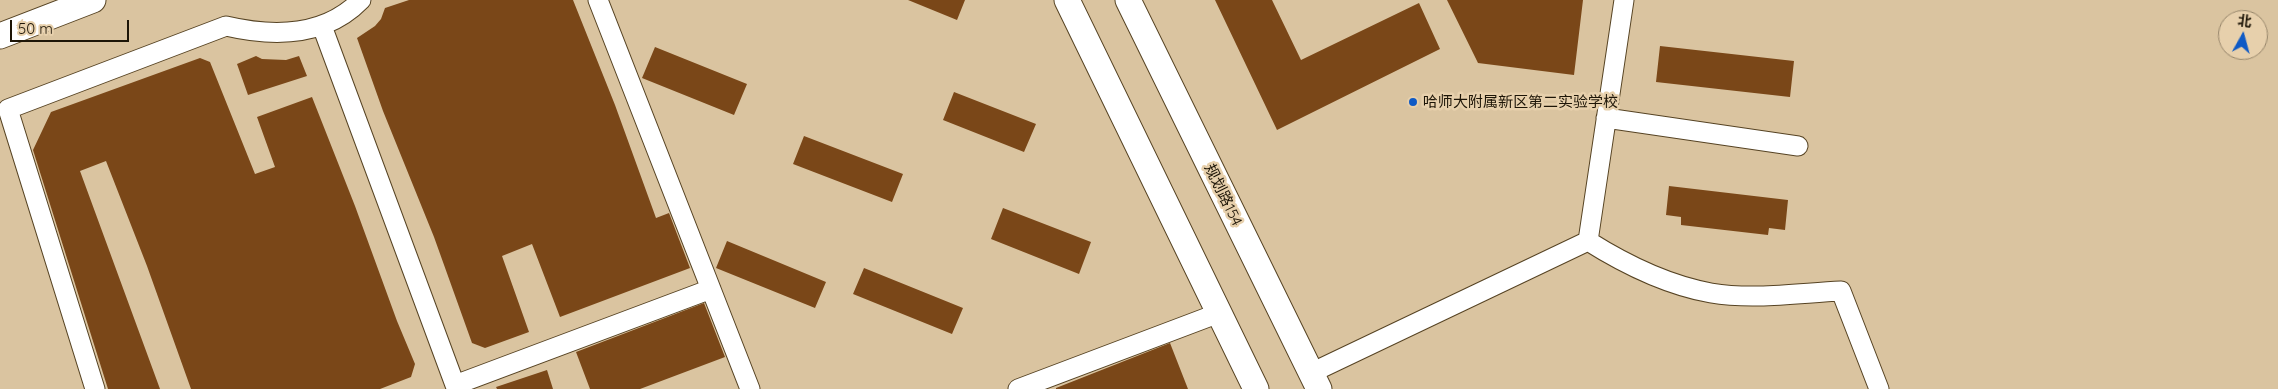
<!DOCTYPE html>
<meta charset="utf-8">
<style>
body{margin:0}
#map{position:relative;width:2278px;height:389px;overflow:hidden;background:#dac4a0;font-family:Quicksand,"Noto Sans SC",sans-serif}
canvas{display:block}
.north{position:absolute;left:2218px;top:10px;width:50px;height:50px;box-sizing:border-box;background:#e7d0ac;border:1px solid #96856a;border-radius:50%;rotate:7deg;font-size:14px;font-weight:700;line-height:20px;text-align:center;color:#1d1507}
.north::after{content:'';display:block;margin:auto;width:18px;height:22px;background:#0f5ac5;clip-path:polygon(50% 0,100% 100%,50% 72%,0 100%)}
.scale{position:absolute;left:10px;top:20px;width:119px;height:22px;box-sizing:border-box;border:2px solid #1d1507;border-top:0;padding-left:6px;font-size:15px;line-height:18px;white-space:nowrap;color:#1d1507;-webkit-text-stroke:4px #e7d0ac;paint-order:stroke}
</style>
<div id="map">
<canvas width="2278" height="389"></canvas>
<div class="north">北</div>
<div class="scale">50 m</div>
</div>
<script>
const c = document.querySelector('canvas').getContext('2d');
c.lineJoin = 'round';
function fill(path, color) { c.fillStyle = color; c.fill(path, 'evenodd'); }
function trace(path, color, width, dash) { c.strokeStyle = color; c.lineWidth = width; c.lineCap = dash ? 'butt' : 'round'; c.setLineDash(dash || []); c.stroke(path); }
function write(font, color, halo, rows, align = 'center') {
  c.font = font + ' Quicksand,"Noto Sans SC",sans-serif'; c.lineWidth = 5; c.setLineDash([]); c.textBaseline = 'middle'; c.strokeStyle = halo; c.fillStyle = color; for (const [text, x, y, turn = 0] of rows) {
    c.save(); c.translate(x, y); c.rotate((+turn || 0) * Math.PI / 180); c.textAlign = isNaN(turn) ? turn : align; if (halo) c.strokeText(text, 0, 0); c.fillText(text, 0, 0); c.restore();
  }
}
fill(new Path2D(`
 M409,0H573L615,105L656,218L669,213L690,268L560,317L532,244L502,256L529,332L485,348L472,343L434,237L383,111L357,38L375,26L381,19L385,8Z
 M908,0H965L957,20Z
 M1215,0H1272L1301,60L1419,3L1440,49L1277,130Z
 M1447,0H1583L1574,75L1478,63Z
 M1660,46L1794,61L1790,97L1656,82Z
 M655,47L747,84L734,115L642,78Z
 M256,56L262,59L286,60L299,56L307,76L248,95L237,64Z
 M200,58L210,62L255,174L275,167L257,117L312,97L355,206L397,321L415,364L411,377L380,389H191L147,266L106,161L80,171L160,389H108L33,150L51,112Z
 M954,92L1036,124L1024,152L943,120Z
 M804,136L903,174L892,202L793,164Z
 M1669,186L1788,200L1785,230L1769,228L1768,235L1681,225V217L1666,215Z
 M1003,208L1091,242L1079,274L991,239Z
 M727,241L826,282L815,308L716,268Z
 M864,268L963,308L952,334L853,294Z
 M704,303L725,357L640,389H590L576,352Z
 M1170,343L1188,389H1056V388Z
 M547,370L553,389H497L496,387Z`), '#7a4718');
const minor = new Path2D(`
 M598,0L750,389
 M322,26L455,385L711,289
 M1606,118L1798,146
 M1588,241C1626,265 1667,285 1711,293C1753,300 1799,293 1841,291L1879,389
 M1311,373L1588,241L1624,0
 M95,389L8,109L226,26C273,37 325,37 361,0
 M1018,389L1219,313`);
const major = new Path2D(`
 M1067,0L1256,389
 M1128,0L1319,389
 M0,36L93,0`);
trace(minor, '#564323', 21);
trace(major, '#564323', 27);
trace(minor, '#fff', 19);
trace(major, '#fff', 25);
for (const [x, y, r, color] of [
 [1413,102,5,"#0f5ac5"]
]) { const dot = new Path2D(); dot.arc(x, y, r, 0, 2 * Math.PI); c.fillStyle = color; c.fill(dot); trace(dot, '#e7d0ac', 2); }
write('15px', '#1d1507', '#e7d0ac', [
 ["哈师大附属新区第二实验学校",1423,102]
], 'left');
write('15px', '#1d1507', '#e7d0ac', [
 ["规划路154",1223,195,64]
]);
</script>
